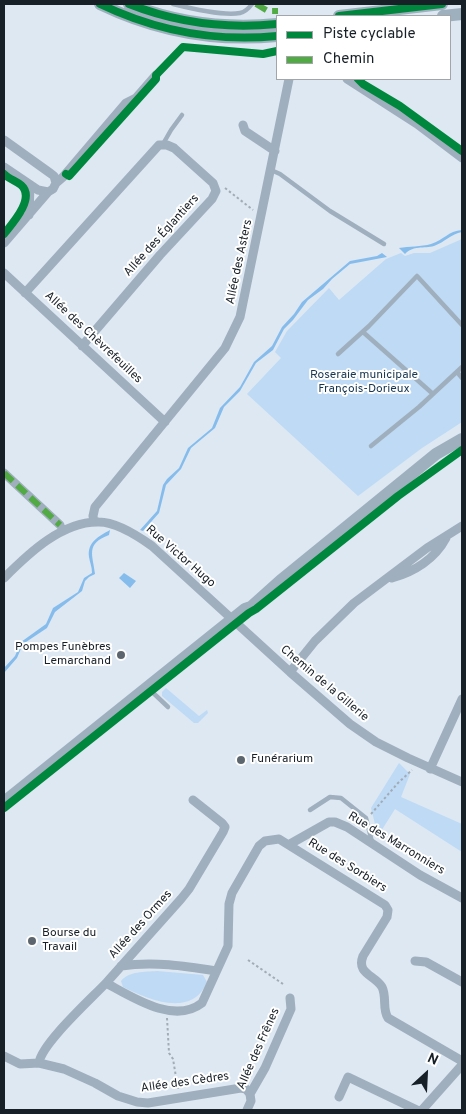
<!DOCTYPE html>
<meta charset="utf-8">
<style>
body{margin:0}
#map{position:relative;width:466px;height:1114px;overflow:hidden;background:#dde8f3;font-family:Overpass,sans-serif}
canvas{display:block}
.frame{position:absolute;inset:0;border:5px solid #182027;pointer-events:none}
.legend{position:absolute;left:276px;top:15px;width:175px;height:65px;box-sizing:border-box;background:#fff;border:1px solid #a3a6a9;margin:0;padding:6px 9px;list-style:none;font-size:15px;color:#182027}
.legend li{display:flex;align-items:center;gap:10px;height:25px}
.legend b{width:25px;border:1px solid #a3a6a9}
.north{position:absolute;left:401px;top:1049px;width:50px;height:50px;-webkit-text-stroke:4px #fff;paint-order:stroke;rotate:25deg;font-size:14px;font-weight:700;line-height:20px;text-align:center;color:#182027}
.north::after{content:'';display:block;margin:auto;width:18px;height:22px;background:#182027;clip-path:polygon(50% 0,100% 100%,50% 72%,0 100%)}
</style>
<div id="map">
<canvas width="466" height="1114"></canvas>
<div class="frame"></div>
<ul class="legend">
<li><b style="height:6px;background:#00873e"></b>Piste cyclable</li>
<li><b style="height:6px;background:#52aa44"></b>Chemin</li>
</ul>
<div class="north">N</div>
</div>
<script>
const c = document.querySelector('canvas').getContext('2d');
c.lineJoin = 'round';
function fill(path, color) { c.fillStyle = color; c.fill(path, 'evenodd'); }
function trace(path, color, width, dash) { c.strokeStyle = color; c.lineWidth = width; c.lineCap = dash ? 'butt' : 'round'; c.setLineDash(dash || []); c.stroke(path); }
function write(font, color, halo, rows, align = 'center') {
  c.font = font + ' Overpass,sans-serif'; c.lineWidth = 4; c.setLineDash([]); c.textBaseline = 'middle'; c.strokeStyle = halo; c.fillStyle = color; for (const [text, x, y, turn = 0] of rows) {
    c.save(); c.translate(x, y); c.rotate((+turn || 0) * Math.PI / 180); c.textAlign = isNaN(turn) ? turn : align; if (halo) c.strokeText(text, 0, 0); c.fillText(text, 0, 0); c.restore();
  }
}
fill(new Path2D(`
 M462,239V422L422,448L358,496L247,394L281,358L275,352L287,331L329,288L339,300L386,259L401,253L405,256L414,253H430Z
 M166,688L199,716L207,710L208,713L198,723H194L162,696V692Z
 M399,763L410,774L401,797L462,824V852L395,809L378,836L371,808Z
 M157,971L203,975L207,982C192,1018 149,1000 123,987L121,981C129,971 145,972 157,971Z`), '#bedaf4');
fill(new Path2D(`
 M462,230V232C451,234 445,242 434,246C424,249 413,245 405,254L399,248C409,246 421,247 431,244C444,240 448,231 462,230Z
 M382,253L387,257L350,264L332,279L323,289L308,300L293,320L284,329L273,350L256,363L240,391L224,407L215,428L191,448L181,469L166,485L159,513L143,531L140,530L157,511L163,485L167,479L179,468L188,448L212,428L220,408L240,387L254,362L272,346L282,327L294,314L302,302L350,261L377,256Z
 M110,530L109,535C85,544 93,555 95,574L89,577L85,581L82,591L55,612L47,628L23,644L17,658L4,673V668L15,656L21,642L46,624L53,608L78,592L84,578L92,573C92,567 90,563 89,557C87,542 99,536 110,530Z
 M124,573L136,581L130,588L119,578Z`), '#86bceb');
trace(new Path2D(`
 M225,188L253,210
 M371,814L398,783L412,770
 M248,960L283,984
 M167,1018L169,1053L173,1059L178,1089`), '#a1acb7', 2, [2.5, 2.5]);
trace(new Path2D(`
 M173,4C189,8 224,16 240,13C245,12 249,8 252,4
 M163,144L171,130L182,115
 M271,170L280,174L330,211L384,244
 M363,332L433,394
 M338,354L369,326L417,276L462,325
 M457,372L462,378
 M371,446L419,407L462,367
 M148,688L168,707
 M310,810L330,797L341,798L366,818L372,842`), '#a0afbd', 4.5);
trace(new Path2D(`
 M347,79L417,124L462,158
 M243,125L245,131L275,151
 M4,140L50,173L54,176L56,183L53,189L48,192L4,243
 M4,167L38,190L48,192
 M56,183L63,177L126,103L136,98L156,75
 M29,215L30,185
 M4,273L165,422
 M25,293L159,145H167L174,148L213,183L216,191L212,199L160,255L82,346
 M4,473L60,525
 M94,522L93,516L95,507L225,348L240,317L289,79
 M4,578C28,554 62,521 99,522C117,522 138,536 152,546L290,672L350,724L376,742L408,758L462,782
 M392,578C414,572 435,559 446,538
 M290,672L315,641L354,603L427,548L462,526
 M430,769L462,699
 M290,844L329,822H335L347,827L420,875L462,898
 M415,961L426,962L462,982
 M121,966C153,961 185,966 216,971
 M106,983C132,997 174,1025 202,1003L228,946L229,904L232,893L259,846L265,841L279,839L385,905L388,910L387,917L363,956C356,974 375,975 382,987C387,997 382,1009 388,1018L462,1061
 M4,1056L20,1064L39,1063L64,1069L95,1083L118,1096L137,1102L148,1103L241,1088L246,1089L250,1094
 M39,1063C41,1044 92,998 107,982C132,954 157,926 181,899L189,889L223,832L225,827L222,823L193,800
 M339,1097L348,1077L417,1110
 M247,1110L251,1101L250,1094L265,1068L291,1009L290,998
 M422,1110L462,1065`), '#a0afbd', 9);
trace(new Path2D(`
 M100,4C156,31 215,42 277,36
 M129,4C177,23 226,29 277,24
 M339,16L442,4
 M443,16L462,14
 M4,802L245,609L251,607L280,581L436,454L462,439`), '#9eb0be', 12);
trace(new Path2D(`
 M256,4L268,11H278
 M4,473L60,525`), '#52aa44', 6, [12, 6]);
trace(new Path2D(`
 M100,4C156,31 215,42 277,36
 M129,4C177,23 226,29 277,24
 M339,16L442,4
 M358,79L363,84L400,106L462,151
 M4,174C9,179 16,181 21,185C36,198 12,224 4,234
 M66,174L69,176L156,79V75L183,47L263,54L277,51
 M4,808L249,613L256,609L398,496L462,450`), '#00873e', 8);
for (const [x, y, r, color] of [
 [121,655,5,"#5d666e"],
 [241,760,5,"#5d666e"],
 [32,941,5,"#5d666e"]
]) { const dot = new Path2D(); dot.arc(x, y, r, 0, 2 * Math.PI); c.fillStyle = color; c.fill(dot); trace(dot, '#fff', 2); }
write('12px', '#182027', '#fff', [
 ["Allée des Églantiers",162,236,-48],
 ["Allée des Asters",240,262,-78],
 ["Allée des Chèvrefeuilles",93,338,43],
 ["Rue Victor Hugo",180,557,41],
 ["Chemin de la Gillerie",324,684,40],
 ["Rue des Marronniers",396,844,31],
 ["Rue des Sorbiers",347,866,32],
 ["Allée des Ormes",141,925,-48],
 ["Allée des Frênes",259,1049,-66],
 ["Allée des Cèdres",185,1083,-8]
]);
write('12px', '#183751', '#fff', [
 ["Roseraie municipale",364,376],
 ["François-Dorieux",364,390]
]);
write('12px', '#182027', '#fff', [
 ["Pompes Funèbres",111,648,"right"],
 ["Lemarchand",111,662,"right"],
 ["Funérarium",251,760],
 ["Bourse du",42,934],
 ["Travail",42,948]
], 'left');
</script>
